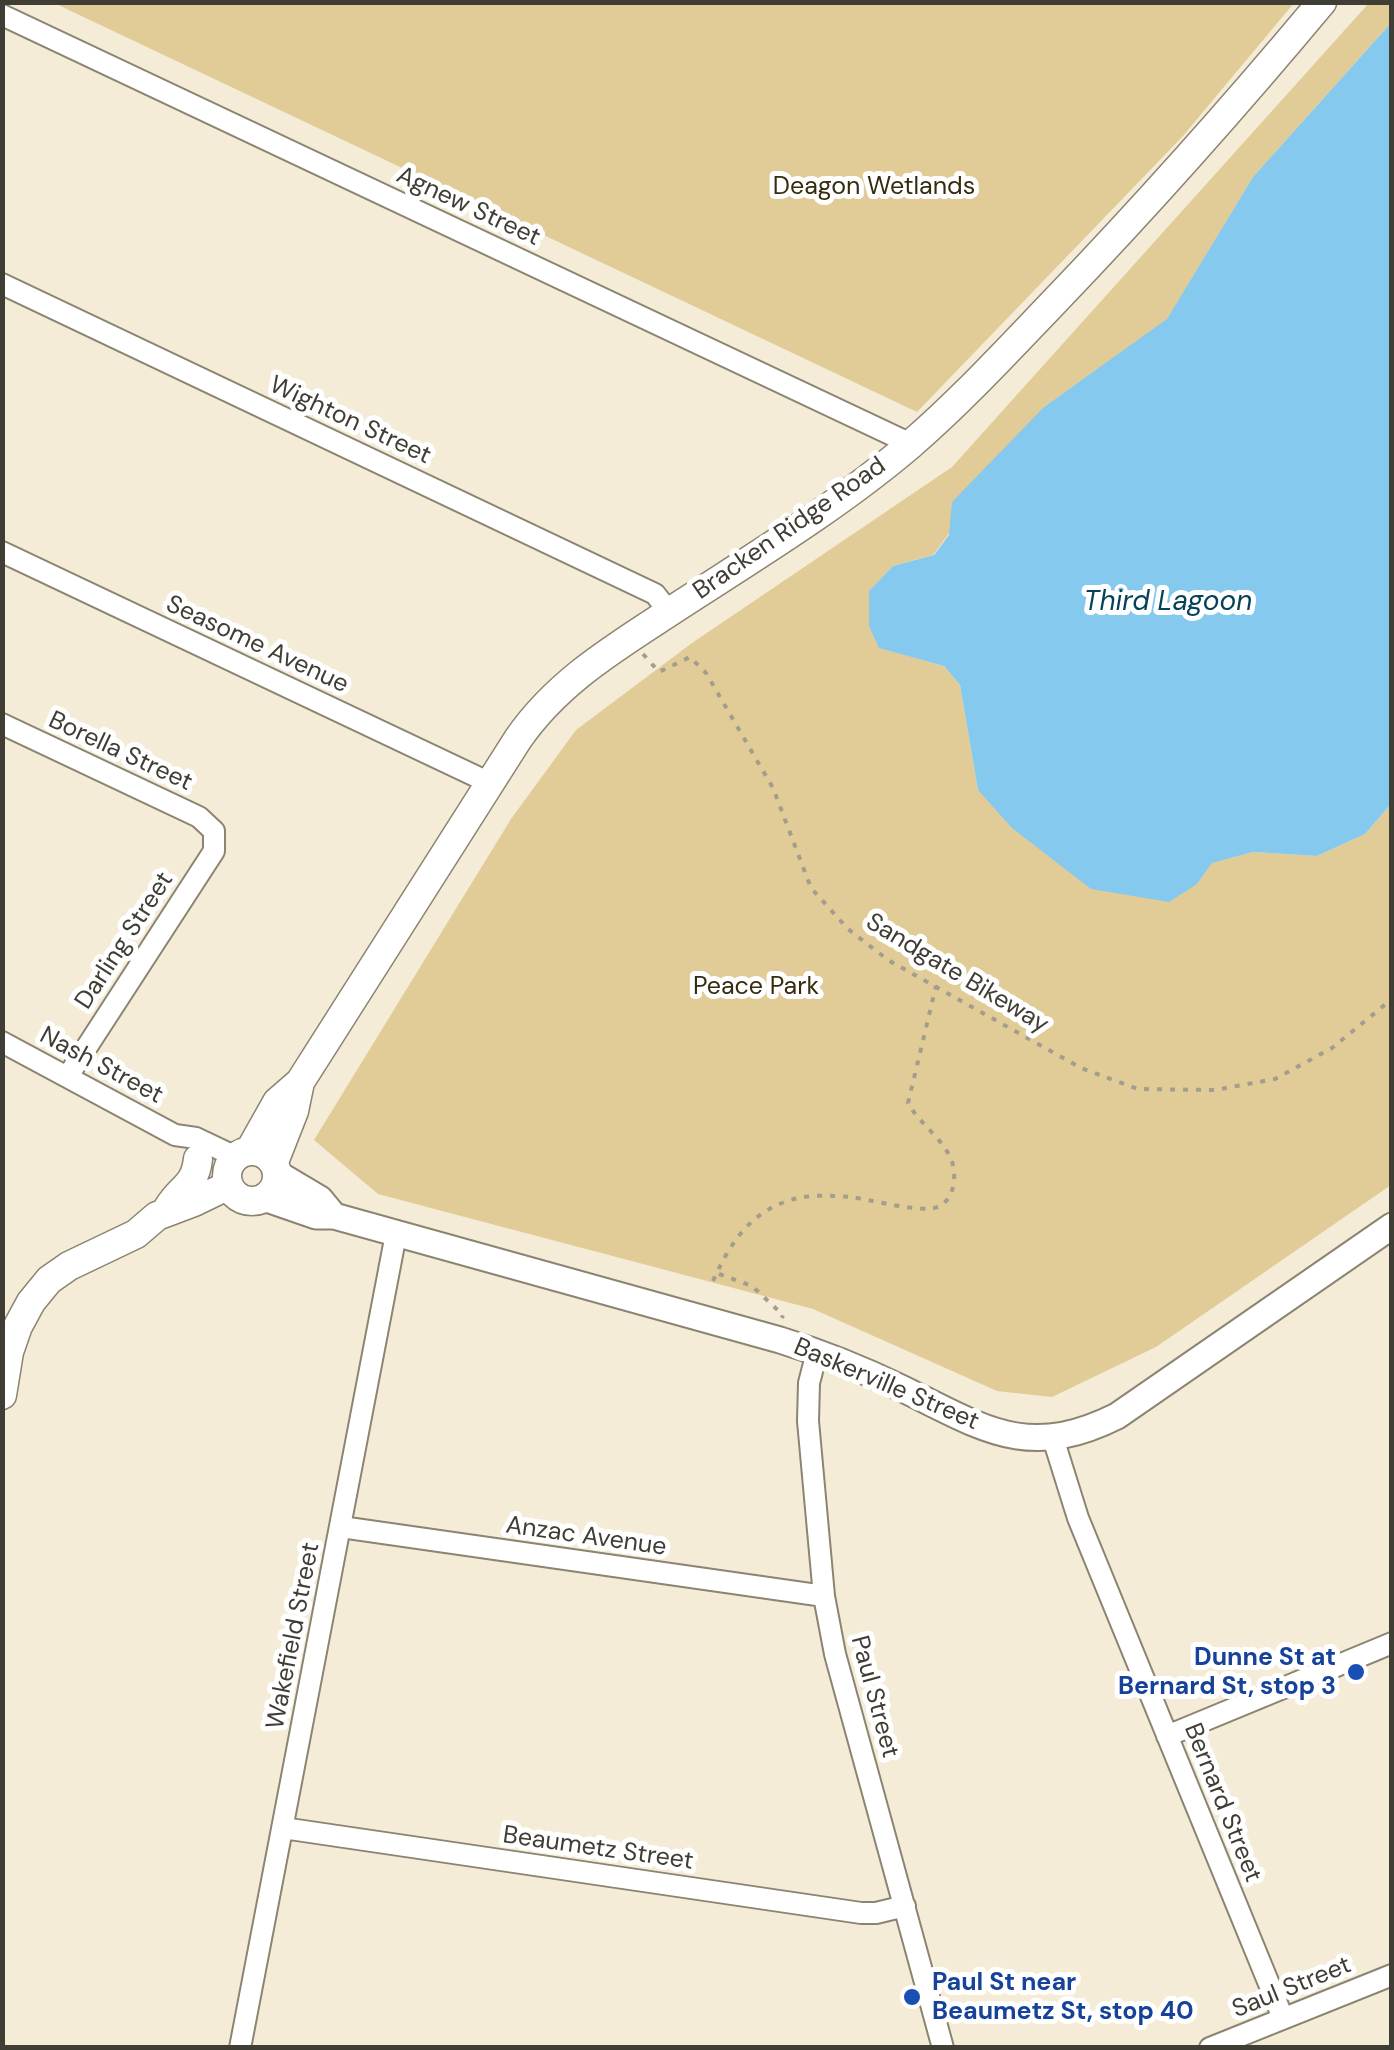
<!DOCTYPE html>
<style>
body{margin:0}
#map{position:relative;width:1394px;height:2050px;overflow:hidden;background:#f4ecd6;font-family:"DM Sans",sans-serif}
canvas{display:block}
.frame{position:absolute;inset:0;border:5px solid #403d34;pointer-events:none}
</style>
<div id="map">
<canvas width="1394" height="2050"></canvas>
<div class="frame"></div>
</div>
<script>
const c = document.querySelector('canvas').getContext('2d');
c.lineJoin = 'round';
function fill(path, color) { c.fillStyle = color; c.fill(path, 'evenodd'); }
function trace(path, color, width, dash) { c.strokeStyle = color; c.lineWidth = width; c.lineCap = dash ? 'butt' : 'round'; c.setLineDash(dash || []); c.stroke(path); }
function write(font, color, halo, rows, align = 'center') {
  c.font = font + ' "DM Sans",sans-serif'; c.lineWidth = 10; c.setLineDash([]); c.textBaseline = 'middle'; c.strokeStyle = halo; c.fillStyle = color; for (const [text, x, y, turn = 0] of rows) {
    c.save(); c.translate(x, y); c.rotate((+turn || 0) * Math.PI / 180); c.textAlign = isNaN(turn) ? turn : align; if (halo) c.strokeText(text, 0, 0); c.fillText(text, 0, 0); c.restore();
  }
}
fill(new Path2D(`
 M54,3H1294L1183,136L917,412Z
 M1369,3H1391V23L1253,177L1167,320L1044,407L933,555L893,566L869,591V626L880,648L944,666L960,685L978,790L1197,884L1211,863L1253,852L1317,856L1365,834L1391,804V1185L1156,1347L1052,1397L997,1391L813,1309L378,1194L314,1140L511,819L576,730L692,643L952,467Z`), '#e1cc98');
fill(new Path2D(`
 M1391,23V804L1365,834L1317,856L1253,852L1212,863L1197,884L1169,902L1091,889L1012,828L978,790L960,685L944,666L879,648L869,626V591L893,566L934,555L949,535L952,502L1044,407L1167,319L1253,177Z`), '#85c9ef');
const minor = new Path2D(`
 M2,15L911,444
 M2,284L655,594L669,612
 M2,552L490,783
 M2,724L199,817L214,831V851L68,1076
 M2,1042L175,1135L196,1138L236,1157
 M817,1352L809,1383L808,1421L824,1596L835,1654L943,2048
 M1053,1438L1078,1518L1283,2018
 M341,1527L824,1596
 M1167,1736L1392,1643
 M283,1828L861,1913H876L905,1906
 M240,2048L396,1234
 M1210,2048L1392,1975`);
const tertiary = new Path2D(`
 M278,1174L320,1199L334,1216
 M264,1198L316,1216H334L780,1340C822,1353 862,1369 901,1388C983,1428 1027,1461 1117,1416L1392,1226`);
const secondary = new Path2D(`
 M250,1150L277,1102L300,1082L518,739C558,681 616,647 674,609C754,557 837,507 910,445C961,401 1008,350 1055,301C1147,205 1236,105 1322,2
 M227 1176a25 25 0 1 1 50 0a25 25 0 1 1-50 0Z
 M274,1162L294,1111L300,1082
 M168,1208C180,1187 195,1187 198,1159
 M2,1395L9,1352L18,1326L31,1302L49,1280L69,1266L136,1234L157,1216L194,1202L229,1185`);
trace(minor, '#8b8470', 24);
trace(tertiary, '#8b8470', 29);
trace(secondary, '#8b8470', 31);
trace(new Path2D(`
 M643,654L659,672L690,657L706,673L773,788L811,888L848,929L888,960L1081,1068L1138,1089L1215,1090L1275,1079L1332,1048L1392,999
 M719,1274L752,1286L783,1315L782,1318
 M713,1281C728,1248 746,1217 782,1203C803,1194 828,1195 850,1197C870,1199 925,1215 940,1206C954,1198 956,1178 953,1165C946,1140 920,1125 908,1103L936,986`), '#a39d8d', 4, [5, 8]);
trace(minor, '#fff', 20);
trace(tertiary, '#fff', 25);
trace(secondary, '#fff', 28);
for (const [x, y, r, color] of [
 [1356,1672,10,"#1a4fb4"],
 [912,1997,10,"#1a4fb4"]
]) { const dot = new Path2D(); dot.arc(x, y, r, 0, 2 * Math.PI); c.fillStyle = color; c.fill(dot); trace(dot, '#fff', 4); }
write('25px', '#352b0d', '#fff', [
 ["Deagon Wetlands",874,187],
 ["Peace Park",756,987]
]);
write('25px', '#403d34', '#fff', [
 ["Agnew Street",468,207,25],
 ["Wighton Street",350,421,25],
 ["Bracken Ridge Road",790,529,-35],
 ["Seasome Avenue",257,645,25],
 ["Borella Street",120,752,25],
 ["Darling Street",125,941,-57],
 ["Sandgate Bikeway",957,974,31],
 ["Nash Street",101,1066,28],
 ["Baskerville Street",886,1385,23],
 ["Anzac Avenue",586,1537,8],
 ["Wakefield Street",294,1636,-79],
 ["Paul Street",874,1697,75],
 ["Bernard Street",1222,1803,68],
 ["Beaumetz Street",598,1849,8],
 ["Saul Street",1292,1988,-22]
]);
write('bold 25px', '#164399', '#fff', [
 ["Dunne St at",1336,1658],
 ["Bernard St, stop 3",1336,1687],
 ["Paul St near",932,1983,"left"],
 ["Beaumetz St, stop 40",932,2012,"left"]
], 'right');
write('italic 28px', '#06415a', '#fff', [
 ["Third Lagoon",1168,603]
]);
</script>
